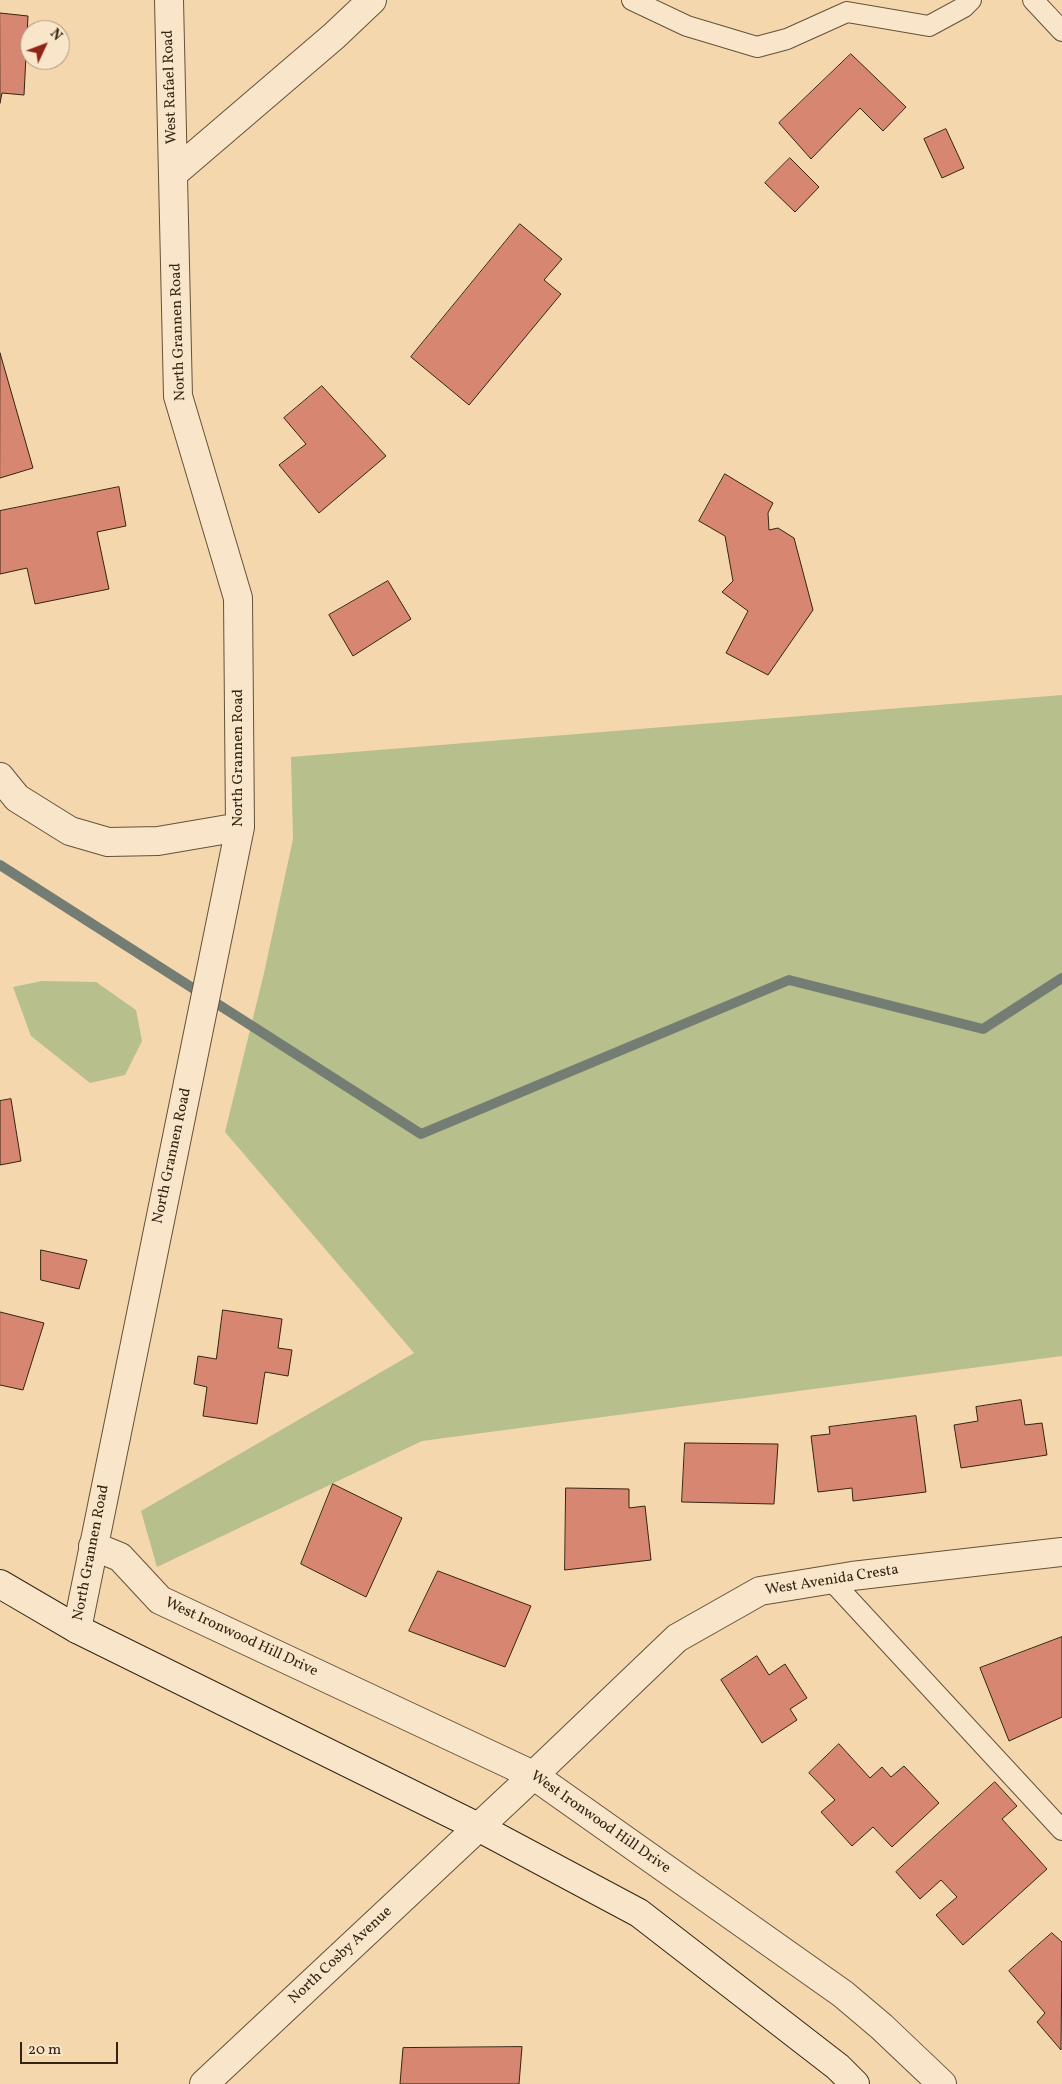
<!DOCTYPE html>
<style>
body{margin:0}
#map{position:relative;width:1062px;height:2084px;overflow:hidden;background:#f5d7ad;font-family:Vollkorn,serif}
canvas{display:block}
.north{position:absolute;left:20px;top:20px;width:50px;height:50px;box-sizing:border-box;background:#f8e5ca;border:1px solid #aa9880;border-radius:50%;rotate:47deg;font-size:14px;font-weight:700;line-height:20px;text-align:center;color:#342512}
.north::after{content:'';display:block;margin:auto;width:18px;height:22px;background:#8f2418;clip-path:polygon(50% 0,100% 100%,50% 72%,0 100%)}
.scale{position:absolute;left:20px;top:2042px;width:98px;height:22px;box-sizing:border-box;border:2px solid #342512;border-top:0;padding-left:6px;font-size:15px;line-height:18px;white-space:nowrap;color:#342512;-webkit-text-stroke:4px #f8e5ca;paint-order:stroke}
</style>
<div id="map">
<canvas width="1062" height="2084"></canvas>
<div class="north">N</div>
<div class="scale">20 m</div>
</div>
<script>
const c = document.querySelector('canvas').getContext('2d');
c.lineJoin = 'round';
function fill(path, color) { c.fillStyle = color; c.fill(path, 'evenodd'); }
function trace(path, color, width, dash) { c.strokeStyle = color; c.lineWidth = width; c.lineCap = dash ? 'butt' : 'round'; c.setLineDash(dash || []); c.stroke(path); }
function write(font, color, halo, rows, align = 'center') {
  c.font = font + ' Vollkorn,serif'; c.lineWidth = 4.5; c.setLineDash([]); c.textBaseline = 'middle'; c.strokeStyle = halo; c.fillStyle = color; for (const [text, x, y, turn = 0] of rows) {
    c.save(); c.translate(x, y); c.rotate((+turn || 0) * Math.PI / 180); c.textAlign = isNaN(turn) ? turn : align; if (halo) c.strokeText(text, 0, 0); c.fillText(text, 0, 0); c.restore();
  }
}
fill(new Path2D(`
 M1062,695V1356L422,1441L157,1567L141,1511L414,1353L225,1132L264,973L293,839L291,757Z
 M42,981L96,982L136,1010L142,1041L125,1075L90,1083L31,1036L13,987Z`), '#b7bf8d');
trace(new Path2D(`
 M0,865L421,1134L789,980L983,1029L1062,978`), '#747d73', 10);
const building = new Path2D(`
 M0,13L28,16L24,95L2,93L0,103Z
 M851,54L906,107L883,131L860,108L811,159L779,123Z
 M946,129L964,168L942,178L924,139Z
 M790,158L819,187L795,212L765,183Z
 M520,224L562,259L544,280L561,294L469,405L411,357Z
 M0,353L33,468L0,478Z
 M322,386L386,456L319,513L279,465L306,444L284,418Z
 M725,474L773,503L768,513L769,530L778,528L794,538L813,610L768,675L726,653L748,611L722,592L733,581L725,536L699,521Z
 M119,487L126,526L97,532L109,589L35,604L27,568L0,574V511Z
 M388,581L411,619L353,656L329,615Z
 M11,1099L21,1161L0,1165V1101Z
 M41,1250L87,1260L79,1289L41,1280Z
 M223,1310L282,1319L278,1348L292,1350L288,1376L265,1372L257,1424L203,1416L207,1387L194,1384L198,1356L216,1359Z
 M0,1312L44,1323L23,1390L0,1385Z
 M1021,1400L1025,1425L1042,1423L1047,1455L961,1468L954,1425L978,1421L976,1407Z
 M916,1416L926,1492L853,1501L852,1488L818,1492L811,1436L830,1434L829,1427Z
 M685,1443L778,1444L774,1504L682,1502Z
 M333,1484L402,1518L366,1597L301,1564Z
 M566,1488L629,1489V1508L645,1506L651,1560L565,1570Z
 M438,1571L531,1606L505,1667L409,1631Z
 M1062,1637V1717L1009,1741L980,1668Z
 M757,1656L769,1675L785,1664L807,1698L790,1709L797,1720L762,1743L721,1680Z
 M839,1744L870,1778L882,1767L891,1777L904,1766L939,1803L892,1847L873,1827L852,1846L821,1812L835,1800L809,1773Z
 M995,1782L1017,1806L1002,1819L1047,1869L963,1945L936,1915L957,1897L941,1880L920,1899L896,1872Z
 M1052,1933L1062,1942L1061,2050L1037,2022L1045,2013L1009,1971Z
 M522,2047L519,2084H400L403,2048Z`);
fill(building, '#d68671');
trace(building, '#342512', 1);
const lane = new Path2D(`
 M632,0L687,26L757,47L787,39L847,12L929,26L964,7L971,0
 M1033,0L1062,31
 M830,1579L1062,1830`);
const street = new Path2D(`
 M174,173L334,36L372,0
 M0,777L17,798L70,831L108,842L158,841L240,827
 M93,1546L120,1557L160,1600L533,1775L843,1994L882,2027L942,2084
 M77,1629L240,827L238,598L178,396L169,0
 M204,2084L516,1792L677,1638L760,1591L852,1576L1062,1552`);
const secondary = new Path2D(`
 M0,1584L77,1629L478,1827L639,1913L838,2067L855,2084`);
trace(lane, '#645239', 22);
trace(street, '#645239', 30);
trace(secondary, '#342512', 30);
trace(lane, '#f8e5ca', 20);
trace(street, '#f8e5ca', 28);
trace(secondary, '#f8e5ca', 28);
write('15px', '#342512', '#f8e5ca', [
 ["West Rafael Road",171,87,-92],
 ["North Grannen Road",179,332,-92],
 ["North Grannen Road",239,758,-90],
 ["North Grannen Road",173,1156,-78],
 ["North Grannen Road",92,1553,-79],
 ["West Avenida Cresta",832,1581,-9],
 ["West Ironwood Hill Drive",241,1638,25],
 ["West Ironwood Hill Drive",600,1823,35],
 ["North Cosby Avenue",341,1956,-43]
]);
</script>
